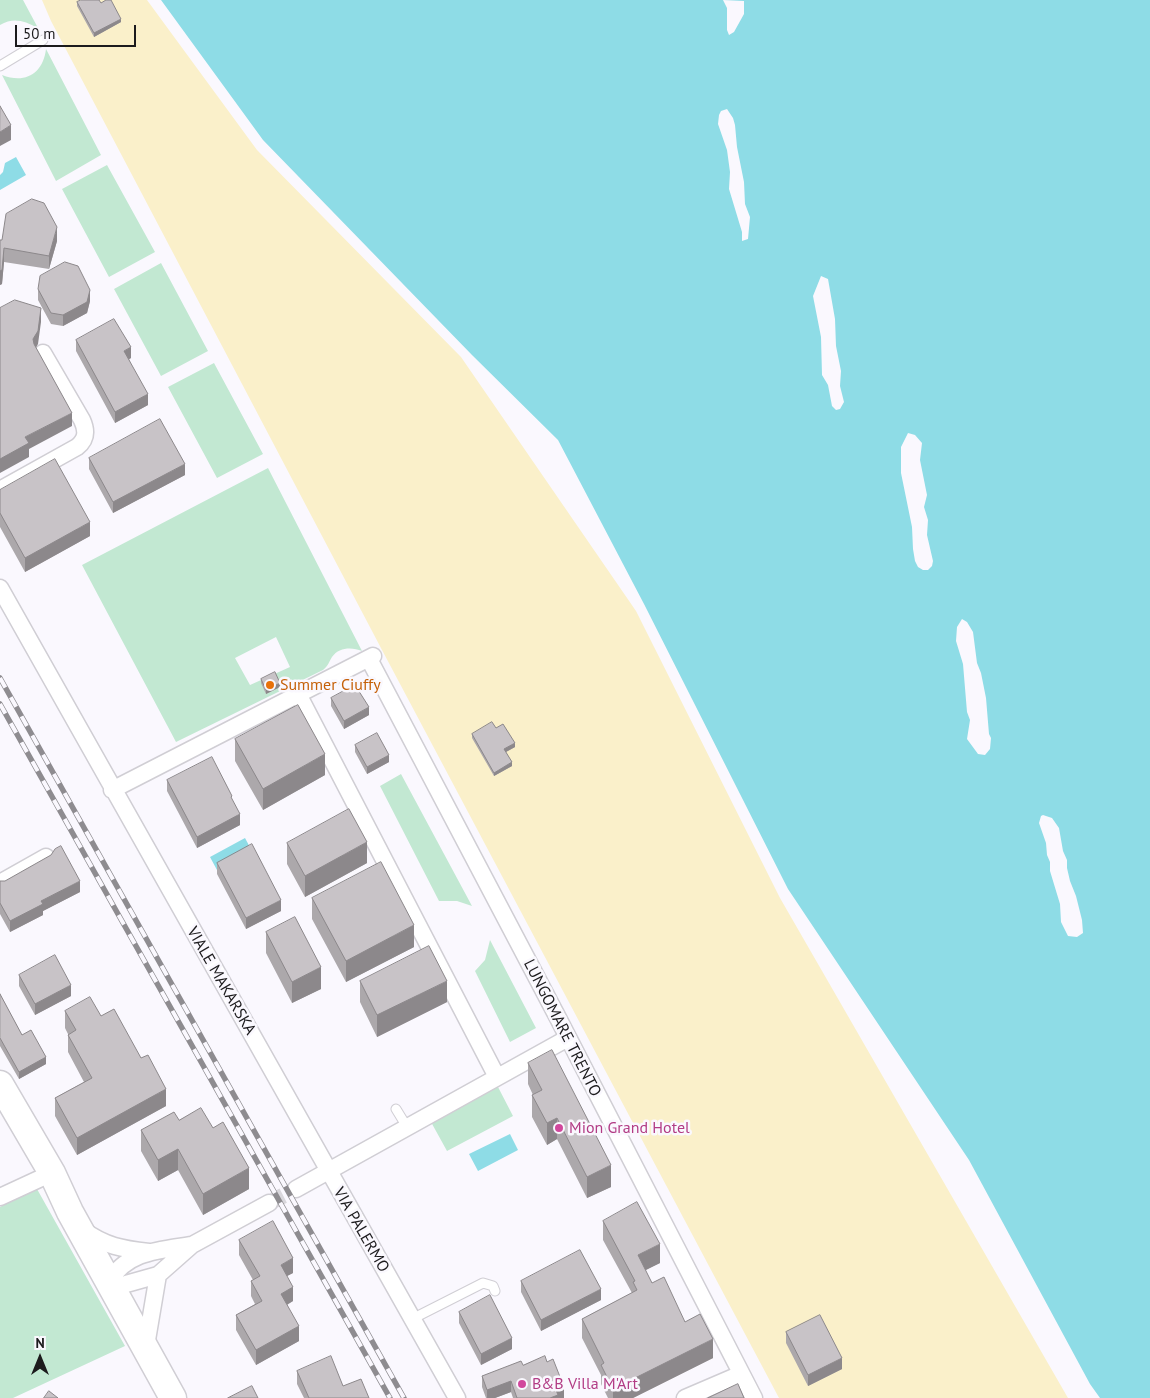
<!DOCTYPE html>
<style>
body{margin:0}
#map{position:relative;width:1150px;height:1398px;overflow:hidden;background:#faf8fe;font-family:"PT Sans",sans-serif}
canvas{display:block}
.north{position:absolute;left:15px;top:1333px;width:50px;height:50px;-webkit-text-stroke:4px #faf8fe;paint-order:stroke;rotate:0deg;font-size:14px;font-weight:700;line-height:20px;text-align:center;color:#1c1b1d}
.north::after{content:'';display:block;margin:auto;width:18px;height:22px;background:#1c1b1d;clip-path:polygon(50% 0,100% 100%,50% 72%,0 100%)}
.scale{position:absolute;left:15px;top:25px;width:121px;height:22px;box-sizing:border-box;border:2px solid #1c1b1d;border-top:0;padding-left:6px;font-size:15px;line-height:18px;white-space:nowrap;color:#1c1b1d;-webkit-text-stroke:4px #faf8fe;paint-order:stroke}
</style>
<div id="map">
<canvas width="1150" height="1398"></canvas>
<div class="north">N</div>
<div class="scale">50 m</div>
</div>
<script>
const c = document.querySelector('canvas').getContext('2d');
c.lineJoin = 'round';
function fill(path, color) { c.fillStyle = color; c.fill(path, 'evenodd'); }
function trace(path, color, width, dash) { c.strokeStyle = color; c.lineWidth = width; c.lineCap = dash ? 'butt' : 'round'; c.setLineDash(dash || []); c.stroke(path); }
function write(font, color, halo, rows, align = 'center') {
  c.font = font + ' "PT Sans",sans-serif'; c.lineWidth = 5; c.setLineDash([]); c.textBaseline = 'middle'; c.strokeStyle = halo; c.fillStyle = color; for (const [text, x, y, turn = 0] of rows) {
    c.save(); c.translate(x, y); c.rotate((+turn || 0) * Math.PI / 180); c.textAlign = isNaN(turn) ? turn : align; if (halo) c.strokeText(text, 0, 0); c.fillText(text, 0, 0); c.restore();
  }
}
fill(new Path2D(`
 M0,0H23L38,28C24,21 14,17 0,25Z
 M46,49L101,155L56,181L2,75C25,84 43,74 46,49Z
 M107,165L155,252L109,277L62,189Z
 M161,263L208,351L161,376L114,289Z
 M214,363L263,454L217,478L168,387Z
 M268,468L362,651C352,647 339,647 332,657C329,662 328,666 323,670L176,742L82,565ZM276,637L290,667L250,685L235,658Z
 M401,774L472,906L457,901H439L380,786Z
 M490,940L536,1028L510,1042L475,971L485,960Z
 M498,1087L513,1116L447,1151L431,1122Z
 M37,1189L125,1346L13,1398H0V1207Z`), '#c2e8d2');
fill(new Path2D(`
 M42,0H147L257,150L461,357L636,611L780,898L1068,1398H779L382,650L51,21Z`), '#faf0ca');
fill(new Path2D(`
 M161,0H1150V1398H1100L1090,1384L969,1160L788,889L644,604L558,440L472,355L263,140Z
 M16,157L26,175L0,190V175L3,172L5,163Z
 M245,838L252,851L217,870L210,857Z
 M510,1134L518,1150L478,1171L469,1154Z`), '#8edce6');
fill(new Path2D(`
 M723,0L744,1V14L734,32L729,35L727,30V8Z
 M727,109L733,118L735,125L737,147L744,182L745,204L750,217L748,239L742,241V232L729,189L730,172L727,150L718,124L719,115L721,111Z
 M821,276L828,279L835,319L836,346L841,371L840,386L844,402L840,409L836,410L832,406L828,385L822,375L821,337L813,296Z
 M908,433L915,435L922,443L920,460L927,495L924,507L928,520L927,535L933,561L932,566L928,570H923L918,567L915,561L913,549L912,527L901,473V447Z
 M962,619L967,622L973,632L977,663L981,673L986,698L989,734L991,738L990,749L985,755L978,754L967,739L970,720L967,712L963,664L956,641L957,627Z
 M1043,815L1052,818L1059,828L1063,851L1067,860V868L1070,881L1076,896L1082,920L1083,933L1077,937L1068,936L1061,922L1060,904L1050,871V862L1047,855L1046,843L1039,823L1041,816Z`), '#faf8fe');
trace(new Path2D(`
 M269,1203L296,1189`), '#d9d7dc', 16, [16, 8]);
const lane = new Path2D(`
 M0,66L43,40
 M396,1109L407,1127
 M412,1319L483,1283L493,1286L495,1291`);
const street = new Path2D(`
 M0,490L77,447C87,439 87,431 82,420L43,353
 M0,588L457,1398
 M369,659L558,1018L754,1398
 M298,694L497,1077
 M112,790L373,656
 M0,883L46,857
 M296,1189L568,1038
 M0,1197L52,1173
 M83,1230C105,1246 122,1249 149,1252
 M192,1245C161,1250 126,1251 109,1282L121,1285L126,1284L158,1275L192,1245L269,1203
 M146,1346L158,1275
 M685,1398L741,1374`);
const primary = new Path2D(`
 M0,1084L52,1173L70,1212L173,1398`);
trace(lane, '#d0ced4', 11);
trace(street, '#d0ced4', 19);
trace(primary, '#d0ced4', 29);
trace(lane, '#fff', 9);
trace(street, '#fff', 16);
trace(primary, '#fff', 26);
const rail = new Path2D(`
 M0,678L404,1398
 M0,704L390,1398`);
trace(rail, '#8e8c90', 5.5);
trace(rail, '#faf8fe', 4, [11]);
fill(new Path2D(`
 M77,2L101,3L121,22L94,37L77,6Z
 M0,240L57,241L49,269L4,262L2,284L0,285Z
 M38,289L90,301L87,313L63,326L51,324L38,300Z
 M76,340L131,358L129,359L148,405L115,423L76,351Z
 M89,458L185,475L113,513L89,469Z
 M0,490L90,536L25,572L0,527Z
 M261,679L280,687L266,694L261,683Z
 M331,698L369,715L344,729L331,706Z
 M472,734L515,747L506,752L512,766L494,776L472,738Z
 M235,739L325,775L263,810L235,761Z
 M355,745L389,762L367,774L355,752Z
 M167,780L232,801L240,825L197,848L167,791Z
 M287,843L367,863L305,897L287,864Z
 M217,863L281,911L246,929L217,874Z
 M0,881L80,892L43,911V915L10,932L0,914Z
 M312,898L414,947L346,982L312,919Z
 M266,932L321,989L292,1003L266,953Z
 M19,975L71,996L35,1015L19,986Z
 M360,981L447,1002L377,1037L360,1002Z
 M0,994L22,1035L46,1064L19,1079L0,1046Z
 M65,1011L101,1016L166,1106L77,1155L55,1116V1098L84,1082L68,1052V1034L65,1028Z
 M528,1063L611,1187L587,1198L557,1139L547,1145L532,1117V1095H533L528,1084Z
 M179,1120L249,1189L203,1215L178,1170L158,1181L141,1151V1130Z
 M603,1221L660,1263L645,1270L652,1283L685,1322L713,1358L633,1398H608L601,1384V1375L582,1338V1319L632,1293L603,1240Z
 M239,1240L293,1273L287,1276L293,1301L287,1305L299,1341L256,1365L236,1330V1315L255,1304L251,1296V1281L253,1280L239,1255Z
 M521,1281L601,1300L541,1331L521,1292Z
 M459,1312L512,1349L481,1365L459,1323Z
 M786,1332L842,1369L808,1386L786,1343Z
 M523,1365L564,1398H513L511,1392L495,1398H486L482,1387V1376Z
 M297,1371L343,1386L369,1398H304L297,1384Z`), '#aca8ab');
fill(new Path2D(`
 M121,19V22L94,37V33Z
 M11,125V140L0,146V132Z
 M57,227V241L49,269V256Z
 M4,248V262L2,284L0,285V271Z
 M90,290V301L87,313L63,326V315Z
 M41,308V322L38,344L33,353V339Z
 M131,347V358L124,362V351Z
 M148,394V405L115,423V412Z
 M72,413V426L29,449V457L0,473V459L25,437Z
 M185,464V475L113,513V502Z
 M90,522V536L25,572V558Z
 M280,683V687L266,694V690Z
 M369,707V715L344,729V721Z
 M515,743V747L504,753V749Z
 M325,754V775L263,810V789Z
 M389,755V762L367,774V767Z
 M512,762V766L494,776V773Z
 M240,814V825L197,848V837Z
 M367,842V863L305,897V876Z
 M80,881V892L43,911V915L10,932V921L41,901Z
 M281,900V911L246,929V918Z
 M414,925V947L346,982V961Z
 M321,967V989L292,1003V982Z
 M447,981V1002L377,1037V1015Z
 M71,985V996L35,1015V1004Z
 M46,1057V1064L19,1079V1072Z
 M166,1089V1106L77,1155V1138Z
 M557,1118V1139L547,1145V1123Z
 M178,1149V1170L158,1181V1160Z
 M611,1165V1187L587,1198V1177Z
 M249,1168V1189L203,1215V1194Z
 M660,1244V1263L638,1274V1255Z
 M293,1258V1273L281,1279V1265Z
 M293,1287V1301L281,1308V1294Z
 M601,1289V1300L541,1331V1320Z
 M299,1326V1341L256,1365V1350Z
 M512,1338V1349L481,1365V1354Z
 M713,1339V1358L633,1398H613V1389Z
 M842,1358V1369L808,1386V1375Z
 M511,1381V1392L495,1398H487V1390Z
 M564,1387V1398H550L556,1390Z`), '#8c888b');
const building = new Path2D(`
 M81,0H99L101,3L106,0H111L121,19L94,33L77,2Z
 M0,106L11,125L0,132Z
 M32,199L44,203L57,227L49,256L4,248L2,270L0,271V240H2L6,214Z
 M65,262L78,266L90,290L87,302L63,315L51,313L38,289L40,276Z
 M15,300L41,308L38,331L33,339L34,344L72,413L25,437L29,443L0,459V308Z
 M114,319L131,347L124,351L148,394L115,412L76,340Z
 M160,419L185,464L113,502L89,458Z
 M55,459L90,522L25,558L0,513V490Z
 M275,672L280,683L266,690L261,679Z
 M355,685L369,707L344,721L331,698Z
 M298,705L325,754L263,789L235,739Z
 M492,722L496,728L503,724L515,743L504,749L512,762L494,773L472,734Z
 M377,733L389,755L367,767L355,745Z
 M212,757L232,796L231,797L240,814L197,837L167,780Z
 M349,809L367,842L305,876L287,843Z
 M252,844L281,900L246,918L217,863Z
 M61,846L80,881L41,901L43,904L10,921L0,903V881H5L51,855L55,849Z
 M381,862L414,925L346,961L312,898Z
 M295,917L321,967L292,982L266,932Z
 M429,946L447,981L377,1015L360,981Z
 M55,955L71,985L35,1004L19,975Z
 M0,994L22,1035L31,1030L46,1057L19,1072L0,1038Z
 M90,997L101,1016L114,1009L141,1058L148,1055L166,1089L77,1138L55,1098L92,1078L68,1035L76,1030L65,1011Z
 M552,1050L611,1165L587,1177L557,1118L547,1123L532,1095L542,1090L528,1063Z
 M201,1108L213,1128L223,1122L249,1168L203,1194L178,1149L158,1160L141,1130L174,1112L179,1120Z
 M637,1202L660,1244L638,1255L652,1283L664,1277L685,1322L700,1314L713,1339L613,1389L601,1365L604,1363L582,1319L637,1290L633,1282L635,1281L603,1221Z
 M273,1221L293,1258L281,1265L293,1287L281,1294L299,1326L256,1350L236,1315L262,1301L251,1281L260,1276L239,1240Z
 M580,1250L601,1289L541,1320L521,1281Z
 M490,1295L512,1338L481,1354L459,1312Z
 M820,1315L842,1358L808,1375L786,1332Z
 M331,1356L343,1386L361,1379L369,1398H309L297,1371Z
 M545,1356L547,1362L553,1359L564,1387L556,1390L558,1395L550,1398H517L511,1381L487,1390L482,1376L521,1361L523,1365Z
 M738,1384L744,1398H708Z
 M252,1386L258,1398H228Z
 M49,1391L58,1398H44Z`);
fill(building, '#c8c3c7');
trace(building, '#8c888b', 1);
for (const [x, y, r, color] of [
 [270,685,5,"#e8710a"],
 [559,1128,5,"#d1479c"],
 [522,1384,5,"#d1479c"]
]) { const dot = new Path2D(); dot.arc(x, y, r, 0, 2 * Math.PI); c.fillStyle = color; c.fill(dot); trace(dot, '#faf8fe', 2); }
write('16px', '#c56008', '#faf8fe', [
 ["Summer Ciuffy",280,685]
], 'left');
write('16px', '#1c1b1d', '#faf8fe', [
 ["VIALE MAKARSKA",221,981,60],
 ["LUNGOMARE TRENTO",562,1028,63],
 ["VIA PALERMO",361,1230,60]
]);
write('16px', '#b23c85', '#faf8fe', [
 ["Mion Grand Hotel",569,1128],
 ["B&B Villa M'Art",532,1384]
], 'left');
</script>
